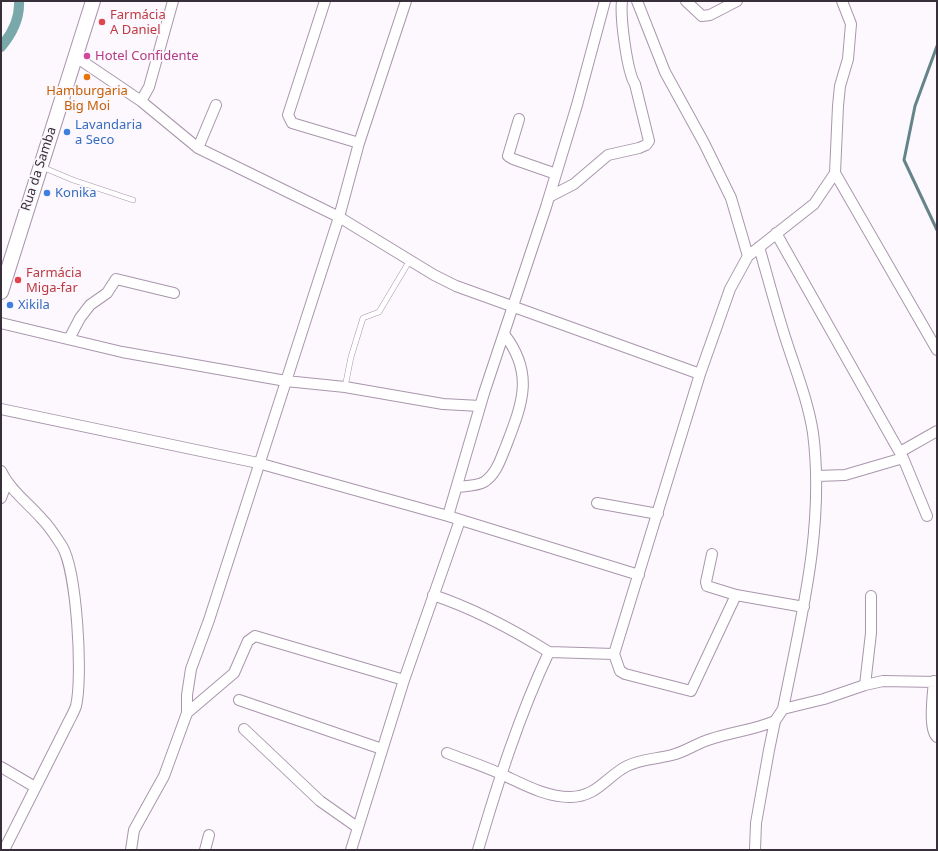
<!DOCTYPE html>
<meta charset="utf-8">
<style>
body{margin:0}
#map{position:relative;width:938px;height:851px;overflow:hidden;background:#fcf8fd;font-family:"Noto Sans",sans-serif}
canvas{display:block}
.frame{position:absolute;inset:0;border:2px solid #372f39;pointer-events:none}
</style>
<div id="map">
<canvas width="938" height="851"></canvas>
<div class="frame"></div>
</div>
<script>
const c = document.querySelector('canvas').getContext('2d');
c.lineJoin = 'round';
function trace(path, color, width, dash) { c.strokeStyle = color; c.lineWidth = width; c.lineCap = dash ? 'butt' : 'round'; c.setLineDash(dash || []); c.stroke(path); }
function write(font, color, halo, rows, align = 'center') {
  c.font = font + ' "Noto Sans",sans-serif'; c.lineWidth = 3.5; c.setLineDash([]); c.textBaseline = 'middle'; c.strokeStyle = halo; c.fillStyle = color; for (const [text, x, y, turn = 0] of rows) {
    c.save(); c.translate(x, y); c.rotate((+turn || 0) * Math.PI / 180); c.textAlign = isNaN(turn) ? turn : align; if (halo) c.strokeText(text, 0, 0); c.fillText(text, 0, 0); c.restore();
  }
}
trace(new Path2D(`
 M937,46L915,106L904,160L937,230`), '#658489', 3);
trace(new Path2D(`
 M1,47C12,34 20,18 19,1`), '#79a8ab', 10);
const lane = new Path2D(`
 M42,167L73,180L133,200
 M345,387L351,357L363,318L379,312L410,260`);
const street = new Path2D(`
 M325,1L288,115L292,123L359,143
 M637,1L665,72L704,143L731,198L748,256
 M686,1L702,16L710,15L737,1
 M76,57L141,101L198,148L339,217L434,275L456,286L700,374
 M141,101L149,87L173,1
 M519,119L508,156L513,159L556,174
 M198,148L216,105
 M835,173L937,350
 M549,197L574,184L608,155L639,148L646,145L649,141L635,84C627,72 620,17 622,1
 M776,233L903,458L927,516
 M1,323L122,352L286,381L345,387L443,404L480,406
 M69,339L80,318L90,305L107,293L116,279L174,293
 M1,409L258,463L448,516L639,575
 M900,452L937,431
 M1,471C10,490 28,503 42,519C50,527 56,537 62,546C77,571 83,677 76,706C74,712 71,717 68,723L4,850
 M817,476L845,475L903,458
 M457,487C466,486 477,486 484,482C496,475 501,458 506,446C522,404 535,374 504,334
 M1,498L7,482
 M597,503L658,514
 M448,516L484,393L546,207L577,105L605,1
 M712,554L706,582L707,586L736,595L804,607
 M433,595C475,609 512,629 549,652
 M614,654L620,671L625,674L691,691L736,595
 M934,681C933,693 928,730 937,737
 M865,685L871,633V596
 M239,700L382,749
 M783,709L824,699L865,685L883,681L937,682
 M187,713L234,673L248,641L255,636L404,680
 M244,729L320,801L357,827
 M447,753C465,760 484,766 501,774C523,784 545,797 570,797C597,797 607,776 627,766C641,759 657,759 672,755C685,752 697,743 711,739C732,732 754,730 775,721
 M1,767L35,787
 M131,850L134,830L164,776L187,713V695L191,669L209,620L339,217L359,143L406,1
 M205,850L209,835
 M351,850L404,680L460,520
 M478,850C498,782 519,716 549,652L614,654L700,374L730,289L748,256L814,204L835,173L838,106L840,86L848,59L851,24L842,1
 M755,850L756,823L769,750L775,721L783,709C801,618 825,526 813,433C808,401 796,371 786,340C776,309 768,278 759,247`);
const secondary = new Path2D(`
 M1,292L93,1`);
trace(lane, '#a996ad', 6);
trace(street, '#a996ad', 12);
trace(secondary, '#a996ad', 16);
trace(lane, '#fff', 5);
trace(street, '#fff', 10);
trace(secondary, '#fff', 14);
for (const [x, y, r, color] of [
 [102,22,4,"#e0444e"],
 [87,56,4,"#d1479c"],
 [87,77,4,"#e8710a"],
 [67,132,4,"#3f7fe0"],
 [47,193,4,"#3f7fe0"],
 [18,280,4,"#e0444e"],
 [10,305,4,"#3f7fe0"]
]) { const dot = new Path2D(); dot.arc(x, y, r, 0, 2 * Math.PI); c.fillStyle = color; c.fill(dot); trace(dot, '#fcf8fd', 1.5); }
write('13px', '#be3a42', '#fcf8fd', [
 ["Farmácia",110,15],
 ["A Daniel",110,30],
 ["Farmácia",26,273],
 ["Miga-far",26,288]
], 'left');
write('13px', '#b23c85', '#fcf8fd', [
 ["Hotel Confidente",95,56]
], 'left');
write('13px', '#c56008', '#fcf8fd', [
 ["Hamburgaria",87,91],
 ["Big Moi",87,106]
]);
write('13px', '#366cbe', '#fcf8fd', [
 ["Lavandaria",75,125],
 ["a Seco",75,140],
 ["Konika",55,193],
 ["Xikila",18,305]
], 'left');
write('13px', '#372f39', '#fcf8fd', [
 ["Rua da Samba",39,169,-72]
]);
</script>
